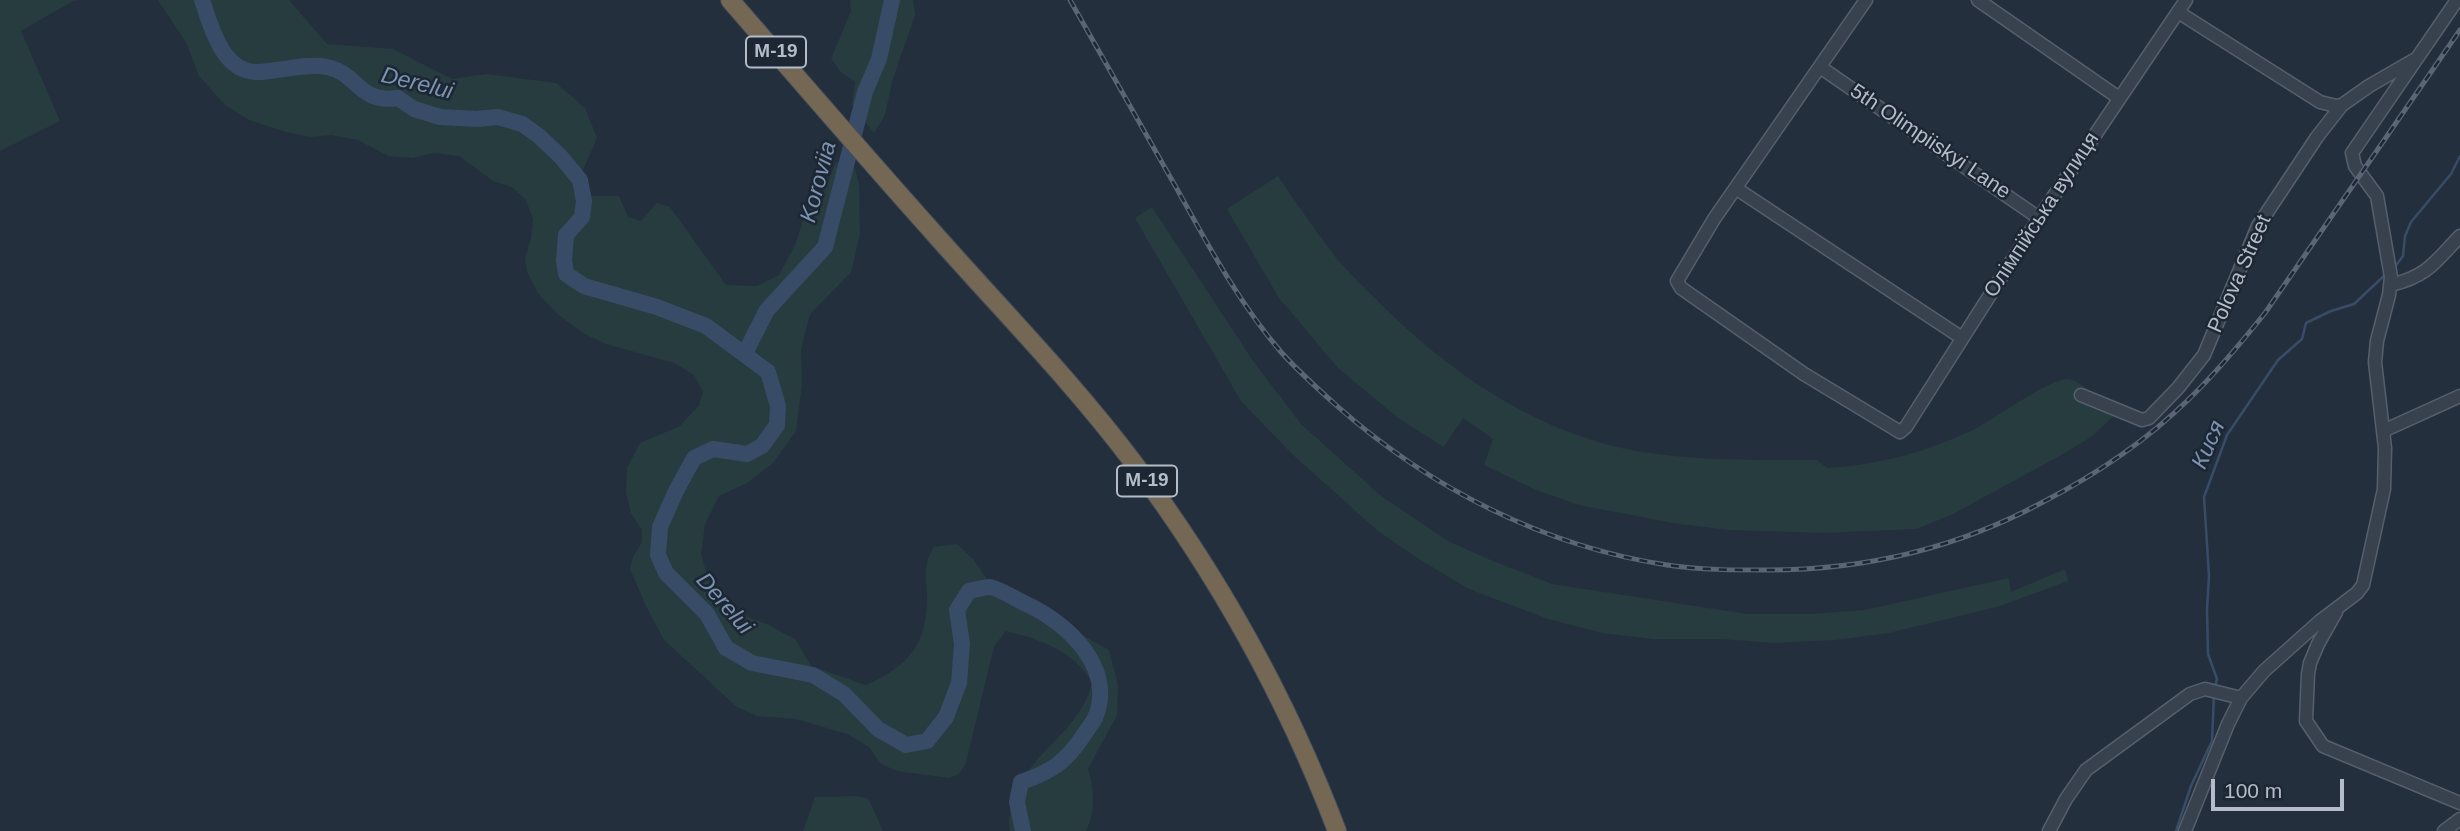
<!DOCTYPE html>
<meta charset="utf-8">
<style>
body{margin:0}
#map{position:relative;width:2460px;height:831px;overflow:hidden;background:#242f3e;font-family:Helvetica,sans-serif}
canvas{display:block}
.scale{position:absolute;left:2211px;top:779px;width:133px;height:32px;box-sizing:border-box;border:4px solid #b4bcc9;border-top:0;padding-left:9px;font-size:21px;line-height:24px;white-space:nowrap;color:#b4bcc9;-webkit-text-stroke:5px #1d2633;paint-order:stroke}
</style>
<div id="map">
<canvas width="2460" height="831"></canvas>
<div class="scale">100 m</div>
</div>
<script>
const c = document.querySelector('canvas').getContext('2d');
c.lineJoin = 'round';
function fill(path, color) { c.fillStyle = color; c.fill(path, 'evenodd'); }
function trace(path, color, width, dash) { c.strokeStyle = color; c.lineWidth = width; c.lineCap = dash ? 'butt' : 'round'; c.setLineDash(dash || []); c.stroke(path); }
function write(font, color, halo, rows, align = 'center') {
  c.font = font + ' Helvetica,sans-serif'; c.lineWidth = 5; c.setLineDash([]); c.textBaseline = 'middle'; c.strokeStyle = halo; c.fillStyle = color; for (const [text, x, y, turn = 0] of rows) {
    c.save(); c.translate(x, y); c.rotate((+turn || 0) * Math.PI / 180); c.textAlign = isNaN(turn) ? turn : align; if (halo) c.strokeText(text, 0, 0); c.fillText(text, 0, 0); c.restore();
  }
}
fill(new Path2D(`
 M0,0H78L73,1L21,31L60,121L0,151Z
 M158,0H289L327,44L393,49L452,79L487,74L556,83L585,108L597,138L580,177L587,196H619L628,217L641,221L657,203L670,207L726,285L757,286L779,275L796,243L803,220L823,194L836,162L854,166L859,184L860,234L851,272L810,314L801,350L802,384L796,431L773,463L747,483L719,496L705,524L701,554L711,589L733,612L767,624L796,640L811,666L866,685C909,666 928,644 927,594C926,575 923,564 934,547L957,544L974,560L988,581L1038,605L1071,629L1109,650L1118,685L1117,715L1088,769C1094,790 1096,811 1086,831H1010C1002,764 1081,739 1092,682C1074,651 1040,639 1006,631L994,646L966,763L959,774L949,778L897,771L881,764L869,747L847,734L796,719L757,716L737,707L664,640L646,606L630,569L633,557L642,542V530L631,513L626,492L627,468L640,443L680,426L699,405L703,392L694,375L674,363L606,344L585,334L556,313L538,293L527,272L525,258L531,238L533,219L526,200L512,187L493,181L459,156L434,153L412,158L388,156L358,140L331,135L310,137L286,132L249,120L224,104L199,76L186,42Z
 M850,0H913L915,15L892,82L885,115L874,133L852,105L855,82L841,72L831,59L851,11Z
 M1278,176C1297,204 1316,232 1337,259C1348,272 1361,284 1374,297C1445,370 1534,432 1636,451C1696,461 1756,460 1817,460L1827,468C1877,465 1927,452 1973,430C1993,420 2050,378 2068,379C2081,380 2105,405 2116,414L2091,437L2065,453L1951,515L1916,529L1823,533L1728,530L1673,523L1579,505L1536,490L1484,465L1493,439L1463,418L1444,447L1398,418L1338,368L1279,298L1227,209Z
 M1152,207L1253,361L1301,424L1380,495L1448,541L1488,559L1552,584L1747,614H1811L1865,610L2009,578L2011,592L2065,569L2068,581L2000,606L1889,633L1835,640L1774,643L1722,639H1653L1602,633L1548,619L1469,589L1419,559L1378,531L1292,454L1241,401L1135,218Z
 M853,796L868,798L883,831H803L815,797Z`), '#263c3f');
trace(new Path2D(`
 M2394,268L2403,256L2405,236L2411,222L2451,174L2460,156
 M2215,688L2217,679L2208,654L2207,609L2209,576L2204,497L2227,435L2278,360L2302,339L2306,323L2331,311L2354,304L2386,274
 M2176,831L2191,786L2212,741L2214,695`), '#394c67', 2.5);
trace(new Path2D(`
 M202,0C211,26 222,72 257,72C266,72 275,70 284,69C297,67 314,64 327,67C358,73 358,104 398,98L414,109L440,117L476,119L498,117L522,124L539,136L561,157L580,180L584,201L582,217L566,235L564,260L566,274L584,286L657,307L706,326L768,372L778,406L777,425L762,446L747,454L713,449L694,458L676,491L660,527L658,555L666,573L707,614L726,648L752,663L813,675L844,694L878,729L906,745L927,741L946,717L959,683L962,644L957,610L969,591C975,590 984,587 990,587C1000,589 1014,598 1024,603C1065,621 1117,667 1095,718C1092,724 1087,730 1083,736C1066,762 1051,772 1021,782L1017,802L1023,831
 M745,353L767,310L825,247L865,92L879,59L892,0`), '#394c67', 16);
const minor = new Path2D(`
 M1866,0L1714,219L1677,281L1681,288L1804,374L1900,432L1906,427L2039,218L2186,0
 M1978,0L2119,98
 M2178,12L2320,102L2336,106L2342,105
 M1820,67L2039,218
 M1737,189L1962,338
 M2391,285C2428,276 2435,262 2460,236
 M2081,395L2142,420L2149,418L2178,388L2204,355L2258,226L2317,137L2342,105L2369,86L2414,60
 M2383,431L2460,396
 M2336,612L2318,644L2310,663L2308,674L2306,721L2323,746L2460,803
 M2049,831L2066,799L2086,770L2190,694L2205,689L2241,698
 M2185,831L2228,724L2241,698L2264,671L2320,621L2357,593L2363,585L2384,489L2385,448L2375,362L2377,341L2389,295L2391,277L2377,196L2355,166L2352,153L2457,0
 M2444,831L2460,819`);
const highway = new Path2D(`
 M730,0C797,77 864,155 932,231C999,307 1072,381 1133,462C1218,575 1287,699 1337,831`);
trace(minor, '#565f6c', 15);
trace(highway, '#434c59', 20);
trace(minor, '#38414e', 12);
trace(highway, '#746855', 18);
const rail = new Path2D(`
 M1070,0C1106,63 1141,126 1177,189C1208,245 1239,303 1281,352C1298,371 1318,389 1337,406C1430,488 1543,546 1667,565C1700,570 1734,570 1768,570C1864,570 1958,548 2043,502C2095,475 2146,441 2188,400C2216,373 2241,343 2265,313L2460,30`);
trace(rail, '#5a6575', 5);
trace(rail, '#1d2633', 2.5, [8]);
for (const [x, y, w] of [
 [776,52,60],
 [1147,481,60]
]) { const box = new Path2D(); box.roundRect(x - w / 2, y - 15.5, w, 31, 5); c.fillStyle = '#1d2633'; c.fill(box); trace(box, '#b4bcc9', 2); }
write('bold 19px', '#b4bcc9', null, [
 ["М-19",776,52],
 ["М-19",1147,481]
]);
write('21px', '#b4bcc9', '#1d2633', [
 ["5th Olimpiiskyi Lane",1930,142,34],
 ["Олімпійська вулиця",2042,215,-57],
 ["Polova Street",2240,274,-66]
]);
write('italic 23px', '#7c92b1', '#1d2633', [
 ["Derelui",417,84,14],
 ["Koroviia",819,182,-75],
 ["Кися",2209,445,-66],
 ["Derelui",724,604,49]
]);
</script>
